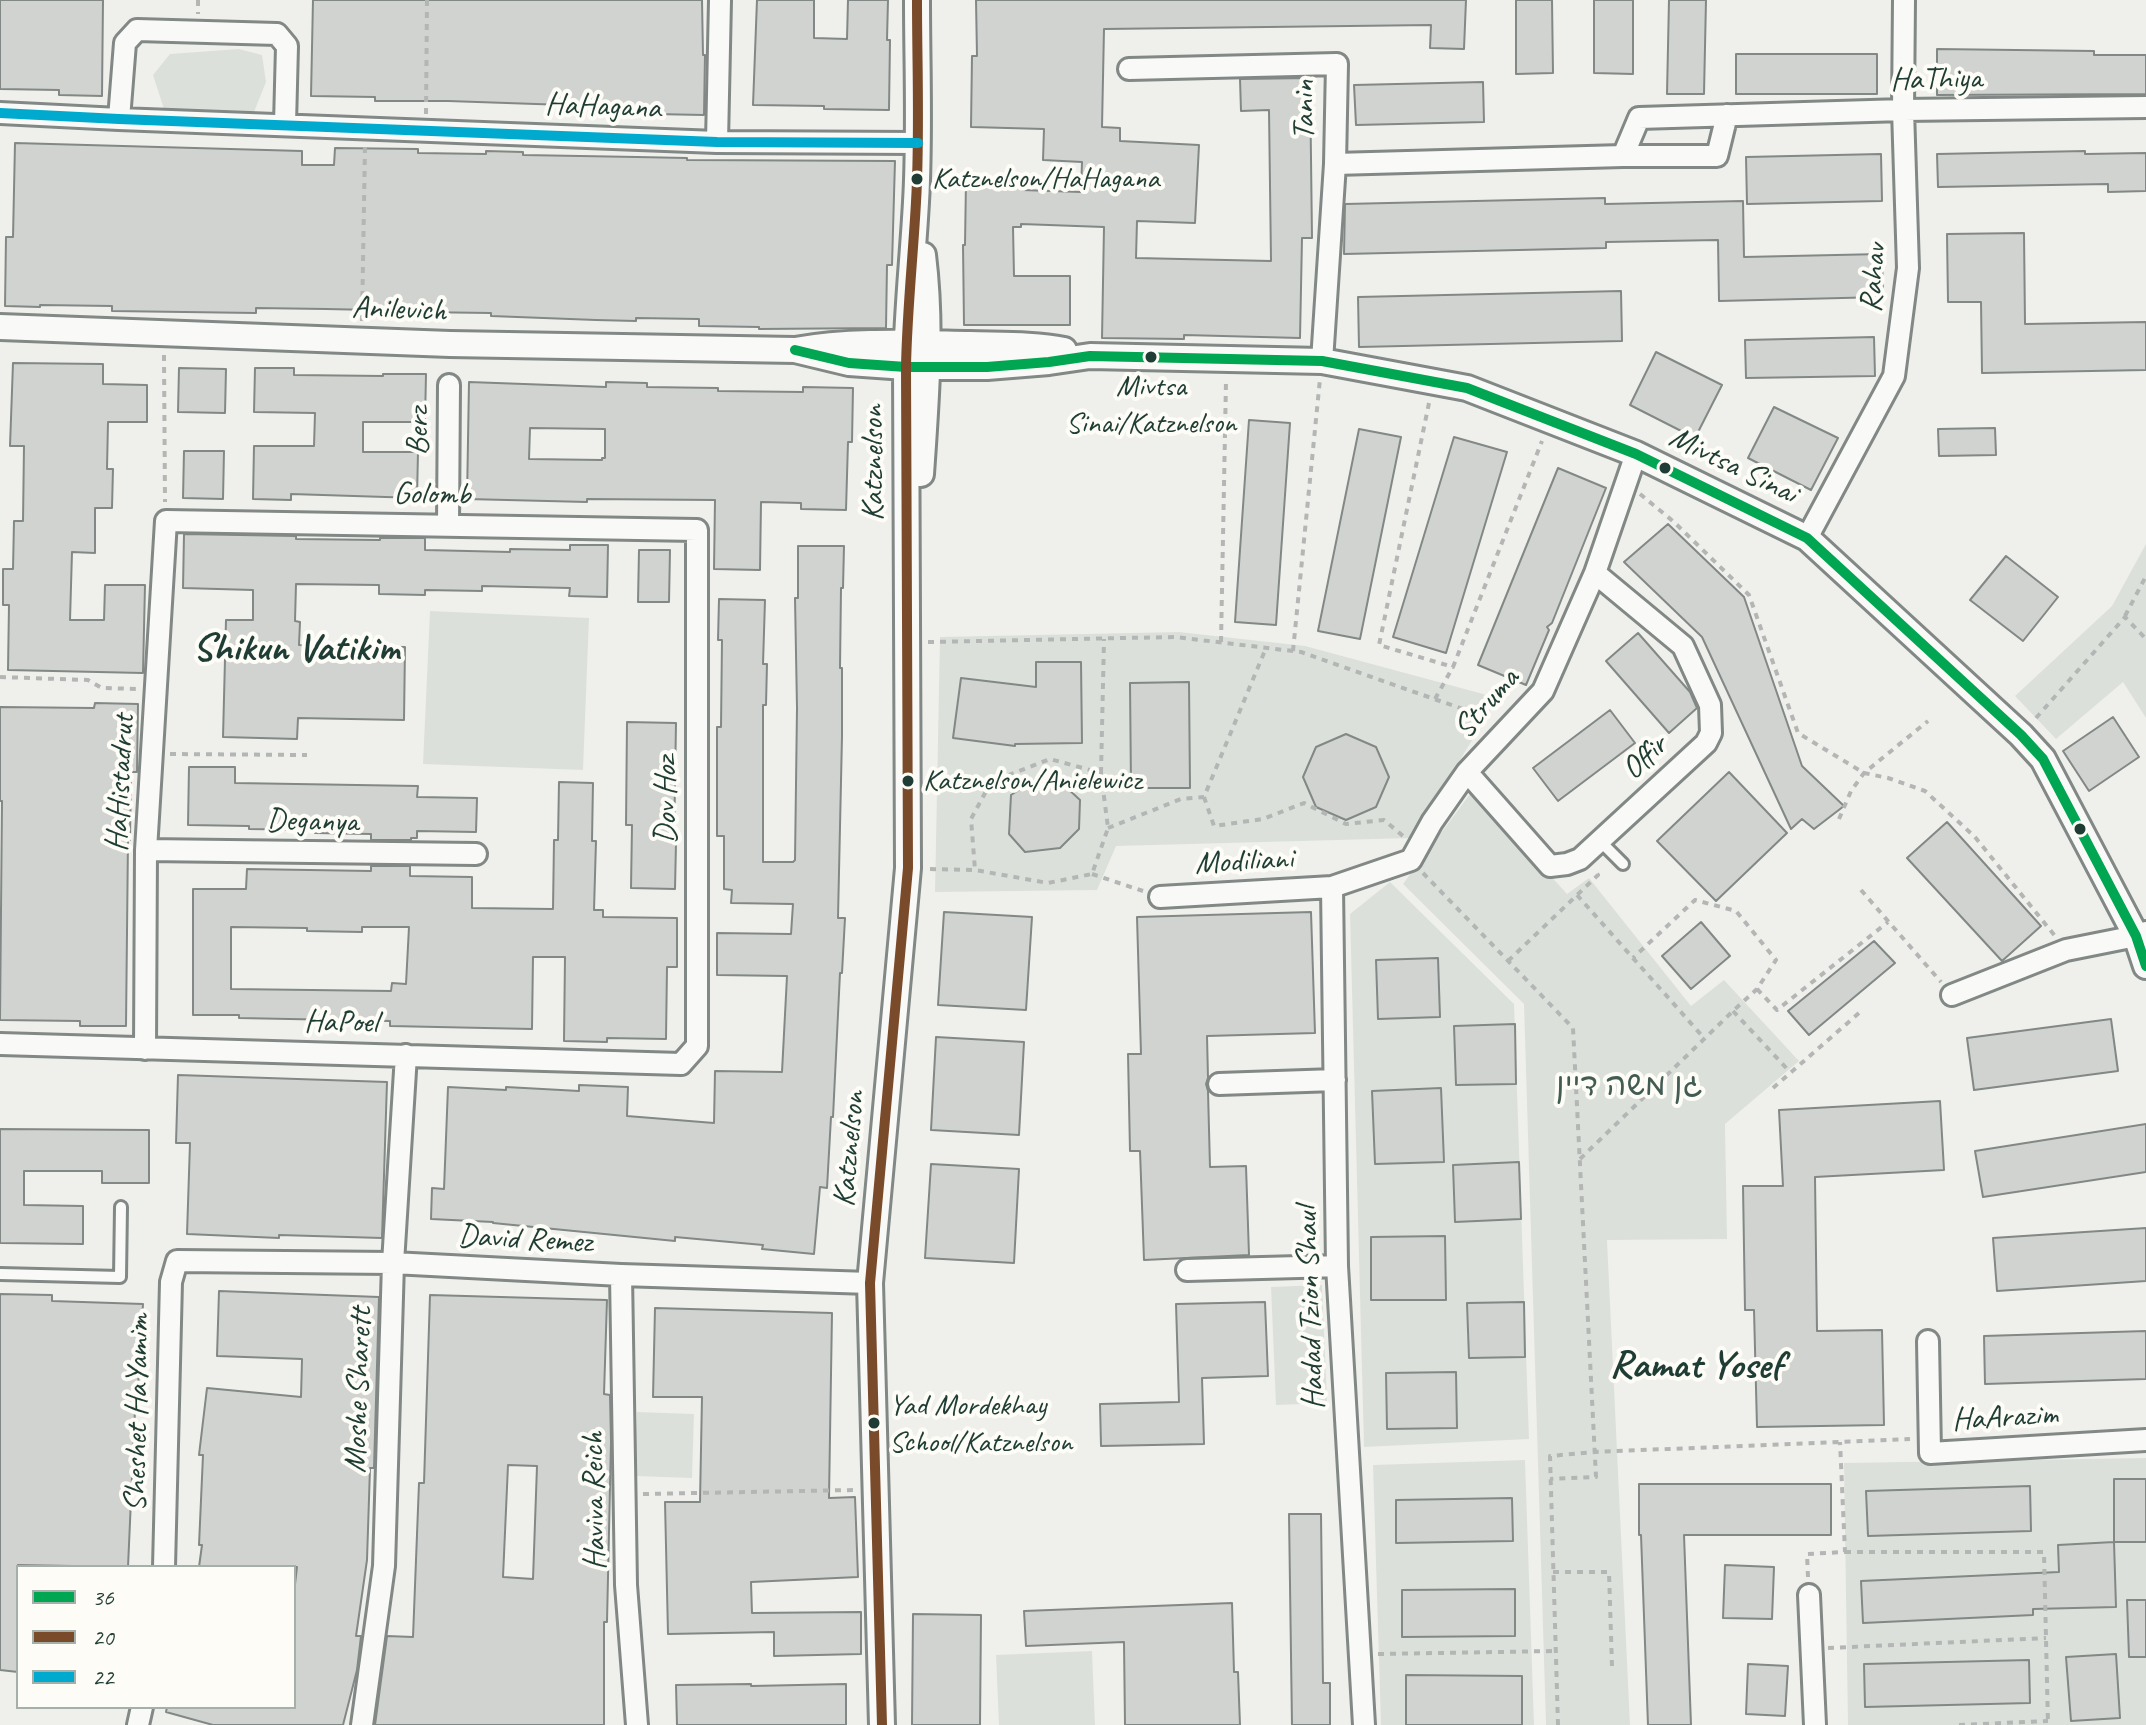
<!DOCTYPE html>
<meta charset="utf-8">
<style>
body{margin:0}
#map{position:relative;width:2146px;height:1725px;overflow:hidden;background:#eff0ec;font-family:Caveat,sans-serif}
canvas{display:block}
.legend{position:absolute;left:16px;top:1565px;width:280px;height:144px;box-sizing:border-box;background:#fdfcf7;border:2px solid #a4b0a9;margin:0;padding:10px 14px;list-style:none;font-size:24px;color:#1f3d34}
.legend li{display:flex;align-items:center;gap:16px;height:40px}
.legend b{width:40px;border:2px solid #a4b0a9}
</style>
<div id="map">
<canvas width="2146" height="1725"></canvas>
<ul class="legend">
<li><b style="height:10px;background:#00a651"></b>36</li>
<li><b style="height:10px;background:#7a4b2a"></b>20</li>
<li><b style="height:10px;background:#00a9ce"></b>22</li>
</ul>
</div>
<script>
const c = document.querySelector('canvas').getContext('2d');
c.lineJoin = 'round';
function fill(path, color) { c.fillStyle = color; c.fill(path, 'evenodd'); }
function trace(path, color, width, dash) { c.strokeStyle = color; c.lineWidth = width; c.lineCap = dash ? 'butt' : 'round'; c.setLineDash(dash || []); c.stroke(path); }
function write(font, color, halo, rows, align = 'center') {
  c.font = font + ' Caveat,"Playpen Sans Hebrew",sans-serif'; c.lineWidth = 8; c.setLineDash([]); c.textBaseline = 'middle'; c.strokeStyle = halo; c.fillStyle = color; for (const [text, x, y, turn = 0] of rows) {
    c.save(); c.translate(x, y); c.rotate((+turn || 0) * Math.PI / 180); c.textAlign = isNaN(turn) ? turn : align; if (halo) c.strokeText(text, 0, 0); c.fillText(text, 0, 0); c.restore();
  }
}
fill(new Path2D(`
 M239,49L262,55L266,82L254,112L164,109L153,75L170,54Z
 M2146,544V718L2123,682L2056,739L2015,696L2112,606Z
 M430,611L589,618L583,770L423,764Z
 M1179,632L1305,646L1498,698L1412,838L1116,846L1097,890L935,892L940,637Z
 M1473,790L1567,894L1589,878L1691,1006L1724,980L1799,1061L1725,1124L1727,1239L1607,1240L1630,1725H1546L1524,1004L1403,884Z
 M1390,882L1514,1004L1529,1439L1364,1447L1350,914Z
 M1322,1285L1327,1403L1276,1405L1271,1287Z
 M637,1412L694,1414L692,1478L635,1476Z
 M2146,1458V1725H1848L1844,1463Z
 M1525,1460L1534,1725H1381L1373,1465Z
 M1092,1651L1095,1725H999L996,1655Z`), '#dce0db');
const building = new Path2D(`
 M0,0H103L102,96L59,95V90L0,89Z
 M313,0H702L703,55H705L704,115L653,114V108L448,101H375V97L311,96Z
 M757,0H814V38L847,39L848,0H888L887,40H890L889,110L824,109V106L753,105Z
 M976,0H1466L1464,49L1430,48L1431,25L1104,29L1102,127L1120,128V141L1199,145L1195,223L1137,221L1136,258L1271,261L1269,110L1241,111L1240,79L1310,78L1312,238H1302L1300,338L1184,335V339L1102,338L1104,227L1021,224V227H1013L1014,276H1070V325H964L963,245H965L966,180L1022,182V190L1081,192L1082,162L1043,160L1044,129L971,127L972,56H977Z
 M1516,0H1552L1553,73L1516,74Z
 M1594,0H1633V74L1594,73Z
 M1669,0H1706L1704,94H1667Z
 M1937,49L2094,51V55H2146V94L1937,95Z
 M1736,54H1877V94H1736Z
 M1483,82L1484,122L1356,125L1354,85Z
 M15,143L302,151V165H334L335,148L418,149V153L486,154V151L523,152V155L637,157L687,158V160L895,161L892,265H887L886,328L759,329V327L699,326V319L636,318V321L596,320L491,316V313L416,312V317L373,316V310L326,309L256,308V313L112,311V306L40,305V307L5,306L6,237H13Z
 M2085,151V154L2146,153V191L2108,192V184L1938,187L1937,154Z
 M1881,154L1882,201L1747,204L1746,157Z
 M1605,198V204L1743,201L1744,257L1882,254L1883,297L1719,301L1718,240L1606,242V248L1344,254L1345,204Z
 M2024,233L2025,324L2146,322V370L1982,373L1981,302H1948L1947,234Z
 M1621,291L1622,341L1359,347L1358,297Z
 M1874,337L1875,376L1746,378L1745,340Z
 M1656,352L1722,385L1695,438L1630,405Z
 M13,363L103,364V384L147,385V422H108L107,469H113L112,508H95V553L72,552L70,620H104L105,585H145L143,673L8,670L9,605H3V569H13L14,521H23L24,446H10Z
 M179,368L226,369L225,413L178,412Z
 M255,368H294V375L383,376V374H426L425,422H363V452H418L417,498L291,494V500L253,499L254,446H314L315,413L254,412Z
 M469,382L606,387V382L647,383V387L718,388V391L803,392V387L853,388L852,442H848L846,510L801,509V503L761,502L760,570L714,569L715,500L587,499V502L467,499ZM530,428L605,429V458H602V460L529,459Z
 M1774,407L1838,438L1811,490L1748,458Z
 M1249,420L1290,423L1276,625L1235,622Z
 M1995,428L1996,455L1939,456L1938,429Z
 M1359,429L1401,437L1360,639L1318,631Z
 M1454,437L1507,452L1446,653L1393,637Z
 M184,451H224L223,499L183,498Z
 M1558,468L1606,488L1552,623L1547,627L1549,630L1526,685L1478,665Z
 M1668,524L1744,597L1802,766L1844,806L1814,829L1802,819L1791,829L1702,637L1624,562Z
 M184,534L296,536V539L380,540V538H425V550L510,552V549L570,550V545H608L607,597L569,596L570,588L482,586V591L425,590V595L379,594V585L296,584L295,621L300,622L299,645L405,647L404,720L298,718L297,739L223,737L226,620H253V590L183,588Z
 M798,546H844L843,588H841L840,668H842V736L838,918H845L842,973H840L833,1117H831L827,1188L820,1187L814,1254L762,1249L763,1245L675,1237V1241L493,1223V1222L431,1219L432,1188L444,1189L448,1087L506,1090V1087L579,1091V1085L628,1087L627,1116L714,1123L715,1071L782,1072L787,976L717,975V933L791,934L793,904L731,903L732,890L724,889V836H717V727H721L722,640H718L719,599L765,600L763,664H767L766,705H763V862H793L795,860L797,708L795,598H798Z
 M639,550H670L669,602H638Z
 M2006,556L2058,597L2023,641L1970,600Z
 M1638,633L1690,692L1697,708L1669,733L1606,661Z
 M1036,662H1081L1082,743L1015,744V746L953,738L961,678L1036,687Z
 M1189,682L1190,788H1131L1130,683Z
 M95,703L138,704L137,772H131L130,840L128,839L126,1026H80V1021L0,1020L2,801H0V707L94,708Z
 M1610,710L1635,743L1558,801L1533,768Z
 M2113,717L2139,757L2089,791L2063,751Z
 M627,722L676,723L674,843H676L675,889L631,888L632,825H626Z
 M1346,734L1376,747L1389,777L1376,807L1346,820L1316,807L1303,777L1316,747Z
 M189,767H235V783L418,786L417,797L477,798L476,832L417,831V838H411V840H371V834L315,833V830L249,829V826L188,825Z
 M1729,772L1787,833L1716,901L1657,841Z
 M1040,776L1065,786L1080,800L1079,829L1060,848L1025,852L1009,834L1011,795Z
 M559,782L593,783L592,841H596L594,910H603V917L677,918V967H667L666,1039L607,1038V1042L564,1041L565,957H533L532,1029L390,1026V1021L239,1018V1015H193V889H246L247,869L371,871V866H410V876L472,877V908L553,909L554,840H558ZM231,927L307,928V931L362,932V927H409L406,984L392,983L391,991L231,989Z
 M1947,822L2041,926L2002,961L1907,858Z
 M944,912L1032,917L1026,1010L938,1005Z
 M1311,912L1315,1033L1207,1036L1208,1078L1206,1084L1208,1091L1210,1167L1246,1166L1249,1255L1144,1260L1140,1151H1130L1128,1054H1141L1137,917Z
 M1701,922L1730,956L1691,989L1662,956Z
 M1874,941L1895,963L1809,1035L1788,1011Z
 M1438,958L1440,1017L1378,1019L1376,960Z
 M2111,1019L2118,1071L1974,1090L1967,1038Z
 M1515,1024L1516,1084L1456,1085L1454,1026Z
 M936,1037L1024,1042L1019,1135L931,1130Z
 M178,1075L387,1082L382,1238L279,1235V1238L187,1234L190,1143H176Z
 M1441,1088L1444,1162L1375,1164L1372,1091Z
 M1940,1101L1944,1170L1815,1177L1817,1331L1882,1330L1884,1425L1757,1427L1754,1310H1745L1743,1186H1783L1779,1110Z
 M2146,1124V1172L1983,1197L1975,1151Z
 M0,1129L149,1130V1183H102V1171H24V1205L83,1206V1244L0,1243Z
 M1519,1162L1521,1219L1455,1222L1453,1165Z
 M931,1164L1019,1169L1014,1263L925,1258Z
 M2146,1228V1281L1997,1291L1993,1238Z
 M1445,1236L1446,1300H1371V1237Z
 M219,1291L379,1297L374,1468H370L367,1560L356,1636H361L357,1670L343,1725H213L166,1712L167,1707H294V1593L297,1567H199L202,1545H199L203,1455H199L207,1388L301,1397L302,1359L217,1356Z
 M0,1294L52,1295V1301L143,1304L138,1387H136L128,1567L18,1565V1672L0,1670Z
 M430,1295L607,1300L604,1394L610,1395L611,1442L607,1622H604V1725H375L387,1636L413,1637L419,1483H424ZM508,1465L537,1466L533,1579L503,1577Z
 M1265,1302L1268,1376L1202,1378L1204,1444L1101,1446L1100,1404L1179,1402L1176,1304Z
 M1524,1302L1525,1357L1469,1358L1467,1303Z
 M655,1308L832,1313L829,1498L855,1497L858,1577L751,1582L752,1613L861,1612V1654L774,1656V1632L668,1634L665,1502H700L702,1397H653Z
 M2146,1331V1379L1985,1384L1984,1336Z
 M1456,1372L1457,1428L1387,1429L1386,1373Z
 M2114,1479H2146V1542H2114Z
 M1639,1484H1831V1535H1684L1691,1725H1648L1641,1535H1639Z
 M2030,1486L2031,1531L1868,1536L1866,1491Z
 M1512,1498L1513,1541L1396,1543V1500Z
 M1289,1514H1321L1323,1683H1330V1725H1292Z
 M2114,1542L2116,1607L2033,1609V1615L1863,1623L1861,1581L2059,1572L2058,1545Z
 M1725,1565L1774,1567L1772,1619L1723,1618Z
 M1515,1589V1636L1402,1637V1590Z
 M2127,1600H2146V1657H2129Z
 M1232,1603L1234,1672H1238L1240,1725H1125L1124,1642L1026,1646L1024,1611Z
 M913,1614L981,1615L980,1725H912Z
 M2116,1654L2120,1718L2071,1721L2066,1657Z
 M2029,1660L2030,1703L1865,1707L1864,1664Z
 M1748,1664L1788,1666L1785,1716L1746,1714Z
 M1406,1675L1522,1676V1725H1406Z
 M751,1684V1686L846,1684V1725H677L676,1685Z`);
fill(building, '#d1d3d0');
trace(building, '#828885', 2);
const service = new Path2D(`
 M1600,841L1623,864
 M0,1274L120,1277L121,1207`);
const minor = new Path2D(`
 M1129,69L1337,64L1335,164L1322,361
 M0,113L119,119L717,142L918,143
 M119,119L125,43L137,30L277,34L287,46L285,124
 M717,142L720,0
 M1623,156H1717L1727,115
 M1335,164L1623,156L1639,118L1903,110L2146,107
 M448,525L449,385
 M1807,538L1894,376L1908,268L1903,110L1904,0
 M1467,772L1550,866L1567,864L1580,859L1706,743L1711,733L1710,705L1683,646L1595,573
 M146,850L476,854
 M1332,887L1337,1266L1364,1725
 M1160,897L1332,887L1411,860L1432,822L1467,772L1543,691L1595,573L1636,454
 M1952,995L2066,950L2136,936L2146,932
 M0,1044C227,1052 454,1056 681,1064L697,1046V530L166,521L146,850L145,1049
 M1219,1084L1335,1080
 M1187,1270L1337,1266
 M621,1275L626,1585L637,1725
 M1928,1341L1930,1453L2146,1440
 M164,1567L171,1282L177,1261L393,1263L621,1275L870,1283
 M1809,1595L1815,1725
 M138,1725L142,1707
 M362,1725L384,1566L393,1263L406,1055`);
const tertiary = new Path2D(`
 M0,327L450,344L795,350C853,340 911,343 970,344C1001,345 1034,344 1064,350
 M795,350L849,363L906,367H987L1049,362L1090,356L1322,361L1467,388L1636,454L1807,538L2021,735L2043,759L2136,936L2146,966
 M921,474C926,401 932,328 923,255
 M882,1725L870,1283L908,868L906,367C907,312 913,257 916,202C920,135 917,67 917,0`);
trace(service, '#828885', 16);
trace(minor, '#828885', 26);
trace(tertiary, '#828885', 30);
trace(new Path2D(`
 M198,0V14
 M426,114L427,0
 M362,321L365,146
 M164,355L165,502
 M1429,403L1379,645L1453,667L1542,441
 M1640,494L1674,522L1749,595L1798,733L1864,773L1888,778L1925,791L1975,837L2055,936
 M2125,616L2146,576
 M928,642L1175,637L1301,652L1491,719
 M1221,642L1226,381
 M1293,651L1320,379
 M0,677L88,680L102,688L137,689
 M1435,699L1453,667
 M2036,718L2125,617L2146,639
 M170,754L307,755
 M1101,773L1104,639
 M1204,797L1214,826L1263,819L1304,803L1346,824L1384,820L1403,836
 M1839,819L1851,791L1864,773L1928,721
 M1108,828L1181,799L1204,797L1266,648
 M930,869L975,870L1048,883L1092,874L1108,828L1101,773L1050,759L991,782L971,819L975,870
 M1423,873L1573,1028L1596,1477L1550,1479
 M1092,874L1143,891
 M1861,890L1941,982
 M1577,895L1704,1038
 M1508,961L1598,875L1595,871
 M1757,989L1777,1010L1888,922
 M1733,1011L1790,1072
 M1773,1088L1859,1013
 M1580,1159L1733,1011L1757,989L1776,960L1736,911L1695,900L1633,958
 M643,1494L854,1490
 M1845,1552H2044L2048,1725
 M1553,1572H1609L1612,1666
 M1808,1577L1807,1554L1845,1552L1840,1442
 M1828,1648L2046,1638
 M1378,1654L1556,1651
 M1558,1725L1550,1456L1595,1452L1910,1439
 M1959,1725L2048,1721`), '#b3b6b4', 4, [6, 6]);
trace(service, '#f9f9f7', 10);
trace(minor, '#f9f9f7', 20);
trace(tertiary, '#f9f9f7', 24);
trace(new Path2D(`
 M795,350L849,363L906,367H987L1049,362L1090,356L1322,361L1467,388L1636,454L1807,538L2021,735L2043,759L2136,936L2146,966`), '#00a651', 10);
trace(new Path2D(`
 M882,1725L870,1283L908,868L906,367C907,312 913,257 916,202C920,135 917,67 917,0`), '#7a4b2a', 10);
trace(new Path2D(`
 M0,113L119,119L717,142L918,143`), '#00a9ce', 10);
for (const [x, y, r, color] of [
 [917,179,7,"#1f3d34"],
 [1151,357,7,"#1f3d34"],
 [1665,468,7,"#1f3d34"],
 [908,781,7,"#1f3d34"],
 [2080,829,7,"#1f3d34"],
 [874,1423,7,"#1f3d34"]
]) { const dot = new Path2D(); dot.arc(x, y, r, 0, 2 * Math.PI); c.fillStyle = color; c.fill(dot); trace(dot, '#fdfcf7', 3); }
write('30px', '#1f3d34', '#fdfcf7', [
 ["Katznelson/HaHagana",932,179],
 ["Mivtsa",1151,387,"center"],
 ["Sinai/Katznelson",1151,424,"center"],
 ["Katznelson/Anielewicz",923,781],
 ["Yad Mordekhay",889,1406],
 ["School/Katznelson",889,1443]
], 'left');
write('32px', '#1f3d34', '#fdfcf7', [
 ["HaThiya",1936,80,-1],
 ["HaHagana",603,107,2],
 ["Tanin",1305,110,-90],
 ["Rahav",1874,278,-86],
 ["Anilevich",399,310,2],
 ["Berz",419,431,-89],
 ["Katznelson",874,463,-90],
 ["Mivtsa Sinai",1733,466,26],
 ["Golomb",432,495,1],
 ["Struma",1487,704,-49],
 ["Offir",1645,758,-43],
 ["HaHistadrut",121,783,-87],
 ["Dov Hoz",667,800,-90],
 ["Deganya",312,822,1],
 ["Modiliani",1244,862,-3],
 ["HaPoel",341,1023,1],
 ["Katznelson",850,1149,-85],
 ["David Remez",525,1240,3],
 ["Hadad Tzion Shaul",1311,1308,-92],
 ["Moshe Sharett",359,1390,-88],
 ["Sheshet HaYamim",138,1413,-89],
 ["HaArazim",2005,1418,-3],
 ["Haviva Reich",595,1501,-91]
]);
write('32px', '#425b53', '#fdfcf7', [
 ["גן משה דיין",1629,1087]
]);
write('bold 40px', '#1f3d34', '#fdfcf7', [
 ["Shikun Vatikim",296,650],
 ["Ramat Yosef",1696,1367]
]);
</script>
